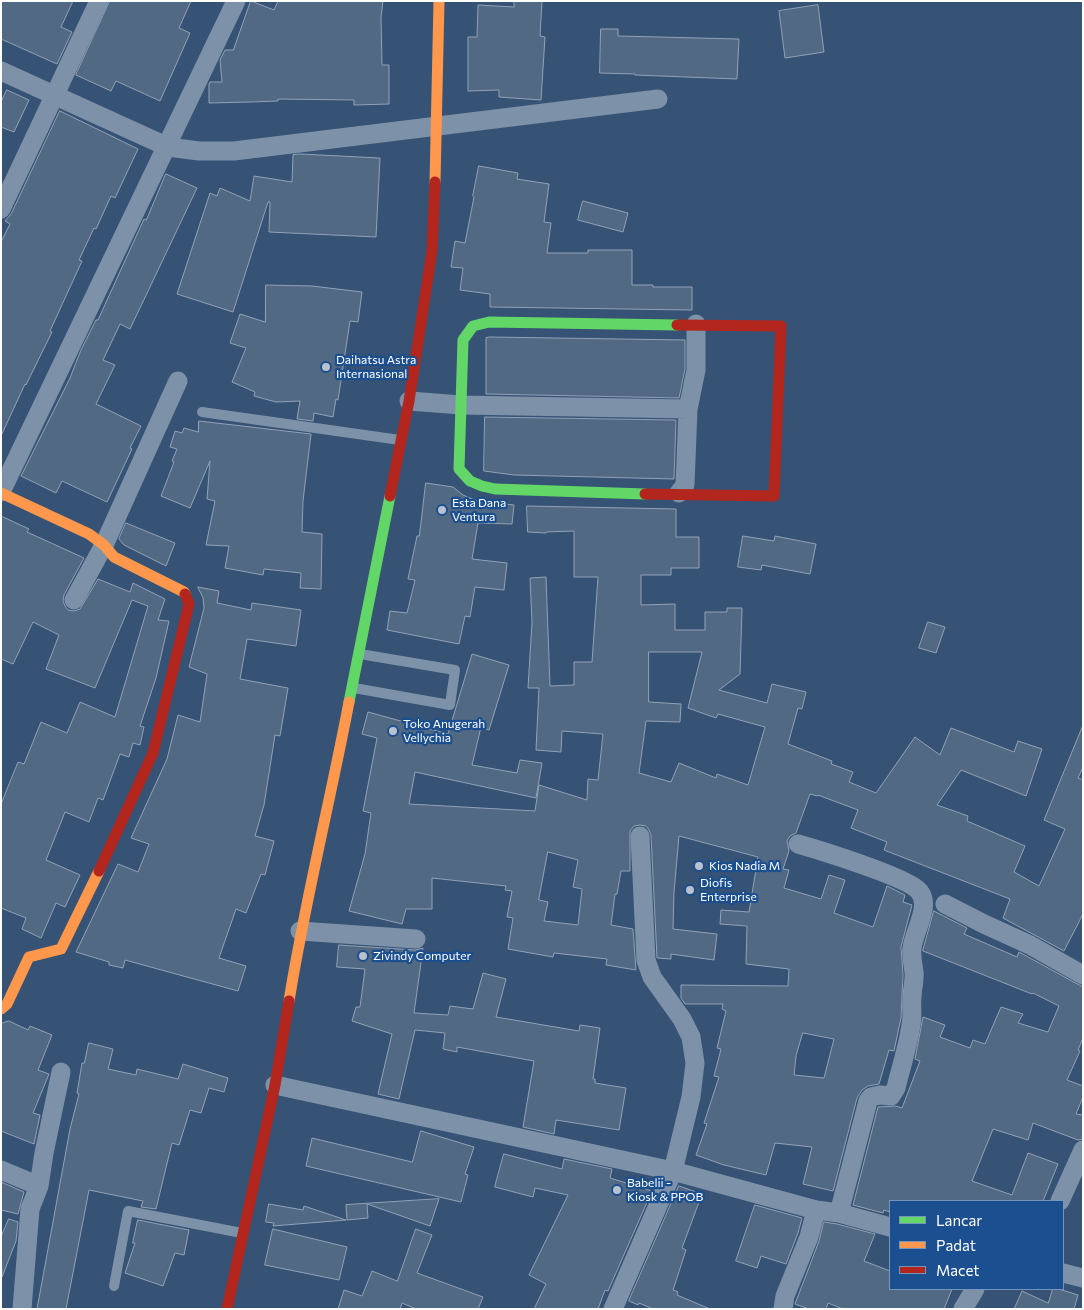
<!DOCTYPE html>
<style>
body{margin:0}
#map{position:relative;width:1084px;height:1310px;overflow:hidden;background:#365274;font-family:Commissioner,sans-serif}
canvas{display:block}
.frame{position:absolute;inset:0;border:2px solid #fff;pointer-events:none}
.legend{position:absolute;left:889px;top:1200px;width:175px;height:90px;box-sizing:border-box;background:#1b4f8f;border:1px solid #7695bc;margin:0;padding:6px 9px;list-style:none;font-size:15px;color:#fff}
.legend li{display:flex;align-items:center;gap:10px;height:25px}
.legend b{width:25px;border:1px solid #7695bc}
</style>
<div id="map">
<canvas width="1084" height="1310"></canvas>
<div class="frame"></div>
<ul class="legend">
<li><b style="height:6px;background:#63d668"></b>Lancar</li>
<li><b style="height:6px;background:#ff974d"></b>Padat</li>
<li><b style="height:6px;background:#b3261e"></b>Macet</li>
</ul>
</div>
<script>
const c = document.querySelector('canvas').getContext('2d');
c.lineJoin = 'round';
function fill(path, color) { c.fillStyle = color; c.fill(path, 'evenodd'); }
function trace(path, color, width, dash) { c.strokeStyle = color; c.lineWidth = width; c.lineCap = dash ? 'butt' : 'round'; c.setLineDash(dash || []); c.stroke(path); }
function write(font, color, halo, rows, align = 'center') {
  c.font = font + ' Commissioner,sans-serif'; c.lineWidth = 4.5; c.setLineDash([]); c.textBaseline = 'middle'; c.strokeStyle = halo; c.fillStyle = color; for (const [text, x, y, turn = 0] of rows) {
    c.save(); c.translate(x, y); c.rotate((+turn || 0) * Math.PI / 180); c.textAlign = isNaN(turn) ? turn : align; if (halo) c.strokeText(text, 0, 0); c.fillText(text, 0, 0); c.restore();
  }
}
const building = new Path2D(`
 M1,1H73L61,27L72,32L57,64L1,39Z
 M110,1H191L179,28L190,33L160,101L116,81L111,91L76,75Z
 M251,1L274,10L278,1H383L381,17L382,65H389V104L354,105V100L278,99V101L251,102L209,103V84L210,82H222L220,60L225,50H233Z
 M514,1H542L540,36L545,37L541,100L499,97V90L468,91V37H477L478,5L514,7Z
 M818,5L824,52L785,58L779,11Z
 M601,29H618V36L739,39L737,79L635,75V74L600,73Z
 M7,90L29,100L14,132L1,127V102Z
 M60,111L138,149L115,198L111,196L96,229L94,228L79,260L82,261L50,331L52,332L26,385L25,384L1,436V242L10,224L5,221L11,214Z
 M300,154L380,158L376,237L269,232L270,202H268L233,312L177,294L210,193L217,196L220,188L250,201L254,176L292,182L293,155Z
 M479,166L518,173L517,179L549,184L544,222L551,223L547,253H588V250H632V285H653V287H692V310L490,307V294L460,290L463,268L451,267L455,241L465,243L474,197L473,196Z
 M166,174L197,188L130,329L120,324L103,360L115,365L96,404L141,426L130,448L132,449L107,502L62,481L56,493L21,476L70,378L81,350L96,320H98L144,219L146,220Z
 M583,201L628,213L623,232L578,220Z
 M266,285L312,286L362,292L358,322L350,321L338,400L336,399L333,417L314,413L313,421L297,419L300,401L276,402L254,396L255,392L232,382L246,348L230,343L240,314L265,322Z
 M490,337L685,340V369L679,398L486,394V338Z
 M485,417L676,420L674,479L514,475L484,471Z
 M199,421L311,434L303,501L302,532L322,534L321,589L300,588L301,573L264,569L263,575L225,568L229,546L206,545L215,501L207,499L210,461L190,508L161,496L174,462L172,461L177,449L170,447L175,431L182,433L184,428L198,432Z
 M426,483L453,487L463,495L477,501L514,505L512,524L478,523L472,559L507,563L504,590L475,587L470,617L465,616L459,644L387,630L390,611L407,613L415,580L408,579L417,536H419Z
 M527,506L676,509V537H699V568H671V575H641V605L675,604V630H705V612H727V608H742L740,674L719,690L767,703L772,684L806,692L802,709L798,708L788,744L832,761L831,764L853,772L849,782L876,793L915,737L940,755L951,728L1014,752L1018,741L1042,749L1026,796L961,770L937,805L968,816L967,821L1025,846L1014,872L1039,886L1065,829L1044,820L1083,725V767L1078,778L1083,780V914L1064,951L1003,918L1010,899L884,850L887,842L851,828L858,810L818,795V796L810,794L796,833L790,836L787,841L789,851L783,869L789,870L784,888L821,899L829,875L845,880L834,913L873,927L887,886L905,895L903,902L912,905L901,947L903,975L901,1018L894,1051L889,1050L879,1084L868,1086L862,1090L857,1098L833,1191L803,1184L812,1147L775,1143L766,1175L724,1165L696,1155L707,1124L704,1123L719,1077L714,1076L721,1049L717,1048L726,1011L722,1009L723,1004H685L681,998V985L788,986L789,969L746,964L747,926L720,924L721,910L749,912L758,857L679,836L674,892L673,929L717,934L714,960L671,954V959L657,958L651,835L649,830L646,826L640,825L634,826L630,831V871H621L617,894H615L611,925L633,929L636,970L606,965L607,959L554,953L553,957L508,949L513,918L507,917L512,891L505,890L506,886L432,878V909H406L402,924L349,911L365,854L371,813L363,811L377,738L362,734L368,712L448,734L472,654L509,665L489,730L481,727L472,765L517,773L520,760L542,763L536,798L415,772L409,804L535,811L539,785L587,800L588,779L598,780L603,734L562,731L561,752L536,750L539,688H528L532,622L530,578L546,577L550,686L574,685V662H592L598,577H574V531L546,532V533L528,532ZM649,652H702L688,708L716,718L718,714L765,727L748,785L717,774L716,778L679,763L671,782L639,773L646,721L680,722L681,704L649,702ZM548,852L578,860L573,887L582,889L578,925L544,921L548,902L539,900ZM803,1033L834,1039L824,1078L794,1075L796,1056Z
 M1,516L29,529L27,532L84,558L64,595L63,601L65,606L68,610L74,611L80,609L98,579L130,592L133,583L165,599L158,620L169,621L156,678L140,726L144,727L140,745L133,743L129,757L120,754L103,800L98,798L89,822L65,812L46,860L80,875L65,907L56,903L41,938L22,929L26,918L1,908V804L18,762L24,764L41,722L67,733L80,702L115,717L148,606L132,600L95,688L46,669L59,635L33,622L13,664L1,659Z
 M126,523L175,543L166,566L124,545L119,539Z
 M743,536L774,541L775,536L816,544L810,574L762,565L761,570L738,567Z
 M198,587L219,591L217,603L251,610L252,603L301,610L296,646L247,639L240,679L288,688L280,736L275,735L264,805L255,836L274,841L265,875L261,874L246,913L236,909L219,958L246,966L238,991L125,960L123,968L109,965V962L76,952L118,864L138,872L149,844L131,838L167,759L178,715L200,722L207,674L189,667L204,608L203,598Z
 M928,622L945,627L936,653L919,648Z
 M934,911L967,928L964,934L1017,957L1019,952L1083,987V1038L1078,1050L1080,1051L1067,1080L1083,1086V1097L1076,1114L1083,1115V1139L1078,1140L1033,1123L1028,1140L993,1129L972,1181L1012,1195L1028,1153L1058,1164L1043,1201H890V1212L884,1210L883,1213L853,1205L878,1107L896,1106L902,1108L920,1061L915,1059L923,1017L945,1025L940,1037L970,1048L973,1040L985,1044L1001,1007L1023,1014L1018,1023L1048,1032L1059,1006L1033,993L1032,994L923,951Z
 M339,945L415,950L423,948L414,1013L448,1015L450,1006L473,1009L483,973L506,979L496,1017L579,1031L580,1025L600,1028L593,1079H595V1083L626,1088L619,1130L556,1120L554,1134L523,1127L534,1061L457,1047V1052L443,1049L445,1033L415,1030L399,1099L378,1094L392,1034L352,1021L356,1007H360L365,969L337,967Z
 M9,1021L28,1030L30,1026L52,1035L38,1070L49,1074L33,1113L40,1115L34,1144L1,1131V1024Z
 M89,1043L113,1049L108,1069L136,1075L137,1069L178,1079L183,1064L228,1078L224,1092L209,1088L201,1113L190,1110L179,1145L172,1143L156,1209L141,1207L143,1201L89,1190L66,1309H37L70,1129L79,1094L77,1093L82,1063H84Z
 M421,1131L474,1147L465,1174L468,1175L461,1202L306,1166L312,1138L412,1162Z
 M504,1154L562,1169L564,1159L612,1169L610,1178L652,1191L608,1291L605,1290L598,1309H534L546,1284L529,1275L568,1195L535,1188L533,1197L495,1187Z
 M1,1182L24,1192L18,1214L1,1210Z
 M679,1186L702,1194L682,1248L686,1250L673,1290L678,1292L677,1295L710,1309H653L639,1303L638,1305L629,1301Z
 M439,1199L430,1226L367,1204L368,1218L347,1220L346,1205Z
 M269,1204L303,1210L304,1206L346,1220L273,1226L274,1223L266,1222Z
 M755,1205L802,1218L798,1233L786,1264L761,1256L757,1268L736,1261Z
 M9,1219L18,1222L16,1241L2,1277L1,1237Z
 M138,1220L189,1230L184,1255L175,1253L163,1286L125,1273L135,1243H133Z
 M824,1222L837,1224L875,1234L864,1261L890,1271V1289H952L944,1309H843L828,1303L826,1309H809L795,1304L819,1241Z
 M273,1229L347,1247L339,1280L265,1265Z
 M416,1229L432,1235L417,1273L483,1297L478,1309H416L402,1303L400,1309H338L344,1290L362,1296L372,1271L397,1281Z
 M1053,1289H1059L1078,1295L1074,1309H1014L1022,1291L1048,1303Z`);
fill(building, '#526984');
trace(building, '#92a2b6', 1);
trace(new Path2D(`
 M202,412L400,440
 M354,688L450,705L455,670L360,654
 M114,1286L128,1211L242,1233`), '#7d92a8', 10);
trace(new Path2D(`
 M1,71L168,147L199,151H234L658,99
 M1,209L99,1
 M409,401L461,405L688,409
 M1,492L236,1
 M679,493L685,485L688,409L696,370V324
 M74,600L104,545L178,381
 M798,844C819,850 907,877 919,891C932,906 913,932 912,949C911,957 913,964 914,972C915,980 912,989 912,998C911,1007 913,1016 911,1025C908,1046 901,1067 896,1088L891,1096L880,1095L871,1097L868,1101L839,1213
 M945,904L984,924L1030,945L1083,975
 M300,931L416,939
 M275,1085L673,1171L816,1210L839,1213L890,1227
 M1,1170L39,1186L30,1209L22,1309
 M39,1186L44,1153L61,1072
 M1060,1201L1083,1150
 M1063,1273L1083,1278
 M613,1309L673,1171L691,1097L695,1063L691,1037L682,1019L652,977L646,960L640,836
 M783,1309L785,1296L809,1237L816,1210
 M963,1309L975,1289`), '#7d92a8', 19);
trace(new Path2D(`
 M489,322L677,325
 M489,322L473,326L463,340L459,469L470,481L482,486L495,489L645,494
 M349,702L390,496`), '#63d668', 11);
trace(new Path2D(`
 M435,182L439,1
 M1,493L89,534L104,545L114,557L184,592L185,594
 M289,1001C305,901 330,802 349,702
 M1,1009L7,1004L29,957L61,949L99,871`), '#ff974d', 11);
trace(new Path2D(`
 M645,494L774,496L781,326L677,325
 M390,496L409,401L432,251L435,182
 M99,871L153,753L189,604L185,594
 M227,1309L275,1085L289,1001`), '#b3261e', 11);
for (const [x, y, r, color] of [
 [326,367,5,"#b9c2ce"],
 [442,510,5,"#b9c2ce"],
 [393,731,5,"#b9c2ce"],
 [699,866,5,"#b9c2ce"],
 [690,890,5,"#b9c2ce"],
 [363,956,5,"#b9c2ce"],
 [617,1190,5,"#b9c2ce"]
]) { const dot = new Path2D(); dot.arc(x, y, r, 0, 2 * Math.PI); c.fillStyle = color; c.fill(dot); trace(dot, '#1b4f8f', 2); }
write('12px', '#fff', '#1b4f8f', [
 ["Daihatsu Astra",336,360],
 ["Internasional",336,374],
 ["Esta Dana",452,503],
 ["Ventura",452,517],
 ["Toko Anugerah",403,724],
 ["Vellychia",403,738],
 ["Kios Nadia M",709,866],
 ["Diofis",700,883],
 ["Enterprise",700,897],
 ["Zivindy Computer",373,956],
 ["Babelii -",627,1183],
 ["Kiosk & PPOB",627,1197]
], 'left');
</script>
